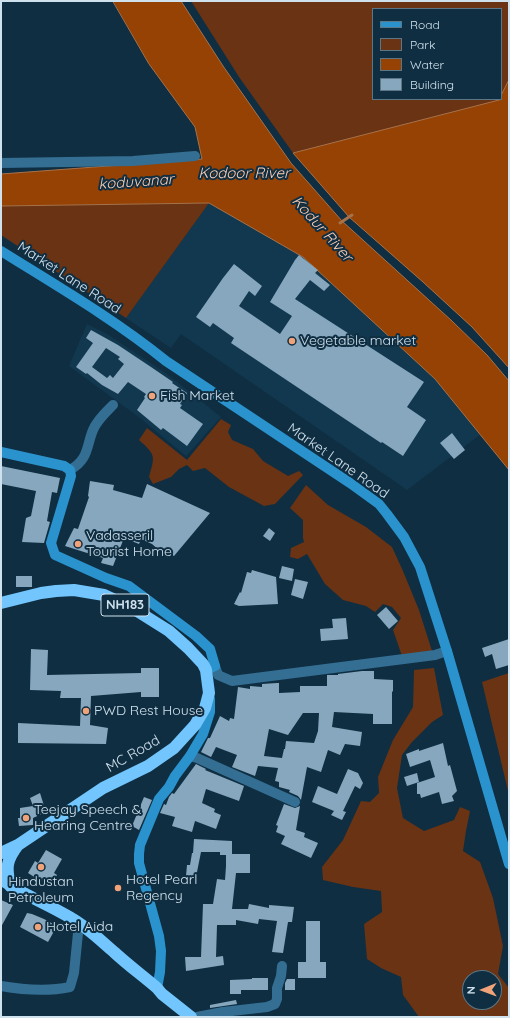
<!DOCTYPE html>
<style>
body{margin:0}
#map{position:relative;width:510px;height:1018px;overflow:hidden;background:#0f2e41;font-family:Quicksand,sans-serif}
canvas{display:block}
.frame{position:absolute;inset:0;border:2px solid #d0e1ee;pointer-events:none}
.legend{position:absolute;left:372px;top:8px;width:130px;height:92px;box-sizing:border-box;background:#0f2e41;border:1px solid #5c7686;margin:0;padding:5px 7px;list-style:none;font-size:12px;color:#d0e1ee}
.legend li{display:flex;align-items:center;gap:8px;height:20px}
.legend b{width:20px;border:1px solid #5c7686}
.north{position:absolute;left:462px;top:970px;width:40px;height:40px;box-sizing:border-box;background:#0f2e41;border:1px solid #5c7686;border-radius:50%;rotate:269deg;font-size:11px;font-weight:700;line-height:16px;text-align:center;color:#d0e1ee}
.north::after{content:'';display:block;margin:auto;width:14px;height:18px;background:#f0a279;clip-path:polygon(50% 0,100% 100%,50% 72%,0 100%)}
</style>
<div id="map">
<canvas width="510" height="1018"></canvas>
<div class="frame"></div>
<ul class="legend">
<li><b style="height:5px;background:#2a93ce"></b>Road</li>
<li><b style="height:11px;background:#693314"></b>Park</li>
<li><b style="height:11px;background:#954204"></b>Water</li>
<li><b style="height:11px;background:#86a7be"></b>Building</li>
</ul>
<div class="north">N</div>
</div>
<script>
const c = document.querySelector('canvas').getContext('2d');
c.lineJoin = 'round';
function fill(path, color) { c.fillStyle = color; c.fill(path, 'evenodd'); }
function trace(path, color, width, dash) { c.strokeStyle = color; c.lineWidth = width; c.lineCap = dash ? 'butt' : 'round'; c.setLineDash(dash || []); c.stroke(path); }
function write(font, color, halo, rows, align = 'center') {
  c.font = font + ' Quicksand,sans-serif'; c.lineWidth = 4; c.setLineDash([]); c.textBaseline = 'middle'; c.strokeStyle = halo; c.fillStyle = color; for (const [text, x, y, turn = 0] of rows) {
    c.save(); c.translate(x, y); c.rotate((+turn || 0) * Math.PI / 180); c.textAlign = isNaN(turn) ? turn : align; if (halo) c.strokeText(text, 0, 0); c.fillText(text, 0, 0); c.restore();
  }
}
fill(new Path2D(`
 M209,203L303,257L435,379L481,434L407,490L181,334L171,348L126,318Z
 M87,324L107,334L167,374L221,417L186,456L140,418L69,366Z`), '#12384f');
fill(new Path2D(`
 M191,1H509V368L472,327L423,282L349,217L293,153L239,77ZM373,9H501V99H373Z
 M209,203L126,318L1,235V206Z
 M221,419L231,425L228,432L232,440L253,449L263,461L288,476L299,471L303,475L275,504L264,506L229,487L205,468L193,471L187,465L179,469L171,477L153,484L149,477C155,456 156,455 139,440L147,428L187,460Z
 M306,485L328,505L366,527L392,547L403,571L419,610L432,651L402,656L393,630L401,618L392,607L383,604L375,612L366,606L343,600L325,584L307,554L298,559L290,557L291,548L304,542L303,538V520L290,508Z
 M434,668L443,715L432,722L412,742L402,755L397,788L403,818L424,831L454,820L460,807L470,811L466,831L463,851L480,862L493,898L503,946L498,974L509,988V1017H419L403,995L401,977L381,968L367,959L364,924L382,912L381,891L353,887L323,880L322,867L343,840L361,801L370,802L379,793L378,777L393,740L413,707L414,670ZM470,978H494V1002H470Z
 M509,673V795L482,682Z`), '#693314');
const water = new Path2D(`
 M113,1H181L223,66L291,163L342,221L452,321L487,355L509,381V470L435,379L303,257L209,203L1,206V174L202,159L195,127L149,64Z
 M509,80V368L472,327L423,282L349,217L293,153L499,100L501,99V96Z`);
fill(water, '#954204');
trace(water, '#a7724a', 1);
trace(new Path2D(`
 M340,223L352,215`), '#a7724a', 3);
fill(new Path2D(`
 M299,255L318,270L315,273L330,285L324,291L310,280L295,299L424,382L407,407L426,420L403,456L382,442L381,443L231,343L234,338L213,323L210,327L196,317L223,278L234,264L262,286L255,296L249,291L239,306L280,334L292,316L270,302L295,260Z
 M91,330L118,345L151,367L173,382L172,383L187,393L180,404L182,405L180,408L203,424L187,446L163,428L161,430L137,410L145,398L144,397L146,394L128,382L118,394L102,385L87,373L86,374L76,367L93,343L86,338ZM106,348L120,357L118,359L124,364L113,378L110,375L107,378L92,367Z
 M452,433L465,450L454,459L440,443Z
 M1,466L60,478L57,493L52,492L47,521L50,522L44,543L22,542L26,518L31,516L36,491L1,484Z
 M90,481L114,485L113,490L142,498L147,484L210,513L174,556L170,554L168,558L152,544L141,539L139,544L124,538L113,566L101,563L103,558L65,546L74,528L78,529L89,497L88,496Z
 M269,528L275,533L270,541L263,536Z
 M282,566L294,569L292,581L279,578Z
 M252,570L276,577L278,604L239,606L234,604L240,592L241,593L247,572L251,573Z
 M16,576H32V587H16Z
 M295,579L308,582L303,599L291,595Z
 M386,607L398,621L389,629L377,615Z
 M346,618L348,639L321,641L320,629L333,628L332,619Z
 M509,639V665L496,669L492,654L485,657L482,648Z
 M31,649L48,650L47,675L141,673V668H159V697H141V692L91,696L90,725L108,728L106,744L18,743V723L80,726L81,698H60L61,691L30,690Z
 M362,671H374V679L393,680V692L392,691V724H373V714L334,712L332,727L362,732L360,746L345,744L340,755L328,750L321,772L307,767L301,800L298,796L289,792L290,790L279,787V782L275,781L278,768L258,766L255,776L232,767L237,755L216,747L211,757L201,752L208,738H210L220,716L229,721L230,718L234,719L238,687L250,689V686L262,687V684L277,683H279V693L300,692V686H327V675H338V674ZM303,713H319L318,731L314,743L286,741L285,749H284L282,758L264,756L269,729L288,735Z
 M443,743L448,766L450,765L457,791L452,796L454,801L442,804L439,792L421,798L420,794H417V783L435,777L430,760L410,767L406,754L419,749V751Z
 M196,764L206,769L205,770L244,786L239,801L206,789L202,803L215,809L214,812L221,815L216,829L195,821L192,832L172,826L175,817L160,813L164,804L166,805L169,797L172,793L174,794Z
 M348,769L358,773L363,783L360,789L355,786L343,811L346,812L342,820L331,815L334,811L312,802L318,786L337,794Z
 M417,773L419,782L407,786L404,777Z
 M40,793L46,812L33,818V825L19,826L18,818H20V808L33,806L30,798Z
 M144,797L152,800L139,830L132,826Z
 M284,804L295,808L300,806L296,830L305,833L304,837L318,843L311,858L281,844L285,836L276,832L278,826L276,825Z
 M194,839L232,841V854H250V873H236L232,909H248L249,904L269,908V905L294,907L292,922H288L283,953L272,952L277,921L259,919L258,924L236,920V925H217L216,957L223,956L224,965L186,971L185,957H201L203,904H213L217,879L225,880L226,866V855H220V852H201L196,877L186,876L187,865H190L192,853H193Z
 M46,850L62,859L54,873L57,875L50,887L28,873L35,861L38,863Z
 M1,900L13,905L1,927Z
 M27,913L32,914L44,919L57,926L48,942L20,927Z
 M306,921H320V962H326V978H298V962H306Z
 M252,978H268V990H241V994H230V980L252,979Z
 M287,979H295V990H285V983Z
 M236,1000L237,1004L210,1008V1005Z`), '#86a7be');
trace(new Path2D(`
 M1,163L133,161L195,156
 M70,470C89,459 86,447 93,430C97,420 106,412 113,405
 M215,666L218,675L232,681L435,655L447,651
 M190,756L197,758L295,802
 M1,986C24,990 46,992 70,987L74,973L79,923
 M197,1017L223,1012L267,1007L275,1004L277,999V988L281,976L282,966`), '#346e93', 10);
trace(new Path2D(`
 M1,251C57,286 114,319 166,361L350,483L379,504L387,514L404,537L420,567L447,651L509,864
 M1,452L64,466L70,470L71,476L51,543L55,555L106,578L129,586L196,636L210,649L215,666L206,670
 M157,988L160,972L161,951L159,936L139,863V854L140,845L159,799L169,787L175,776L190,756L203,734L210,712V699`), '#2a93ce', 10);
trace(new Path2D(`
 M1,603L41,593L56,591L74,590L104,595L117,601L134,609L169,631L188,648L203,664L206,670L209,693L205,708L195,725L174,748L148,766L103,788L18,845L1,853
 M1,879C23,895 48,904 71,918C87,927 100,940 114,952C128,965 143,976 157,988L162,994L191,1017
 M10,886C6,867 6,861 18,845`), '#73c6fd', 12);
for (const [x, y, r, color] of [
 [292,341,4,"#f0a279"],
 [152,396,4,"#f0a279"],
 [78,544,4,"#f0a279"],
 [86,711,4,"#f0a279"],
 [26,818,4,"#f0a279"],
 [41,867,4,"#f0a279"],
 [118,888,4,"#f0a279"],
 [38,927,4,"#f0a279"]
]) { const dot = new Path2D(); dot.arc(x, y, r, 0, 2 * Math.PI); c.fillStyle = color; c.fill(dot); trace(dot, '#0f2e41', 1.5); }
for (const [x, y, w] of [
 [125,605,48]
]) { const box = new Path2D(); box.roundRect(x - w / 2, y - 11, w, 22, 3); c.fillStyle = '#0f2e41'; c.fill(box); trace(box, '#d0e1ee', 1); }
write('bold 13px', '#d0e1ee', null, [
 ["NH183",125,605]
]);
write('14px', '#d0e1ee', '#0f2e41', [
 ["Market Lane Road",69,278,33],
 ["Market Lane Road",338,461,35],
 ["MC Road",133,754,-30]
]);
write('14px', '#d0e1ee', '#0f2e41', [
 ["Vegetable market",300,341],
 ["Fish Market",160,396],
 ["Vadasseril",86,536],
 ["Tourist Home",86,552],
 ["PWD Rest House",94,711],
 ["Teejay Speech &",34,810],
 ["Hearing Centre",34,826],
 ["Hotel Pearl",126,880],
 ["Regency",126,896],
 ["Hindustan",41,882,"center"],
 ["Petroleum",41,898,"center"],
 ["Hotel Aida",46,927]
], 'left');
write('italic 15px', '#fdcdb5', '#0f2e41', [
 ["Kodoor River",244,173],
 ["koduvanar",136,182,-4],
 ["Kodur River",322,229,48]
]);
</script>
